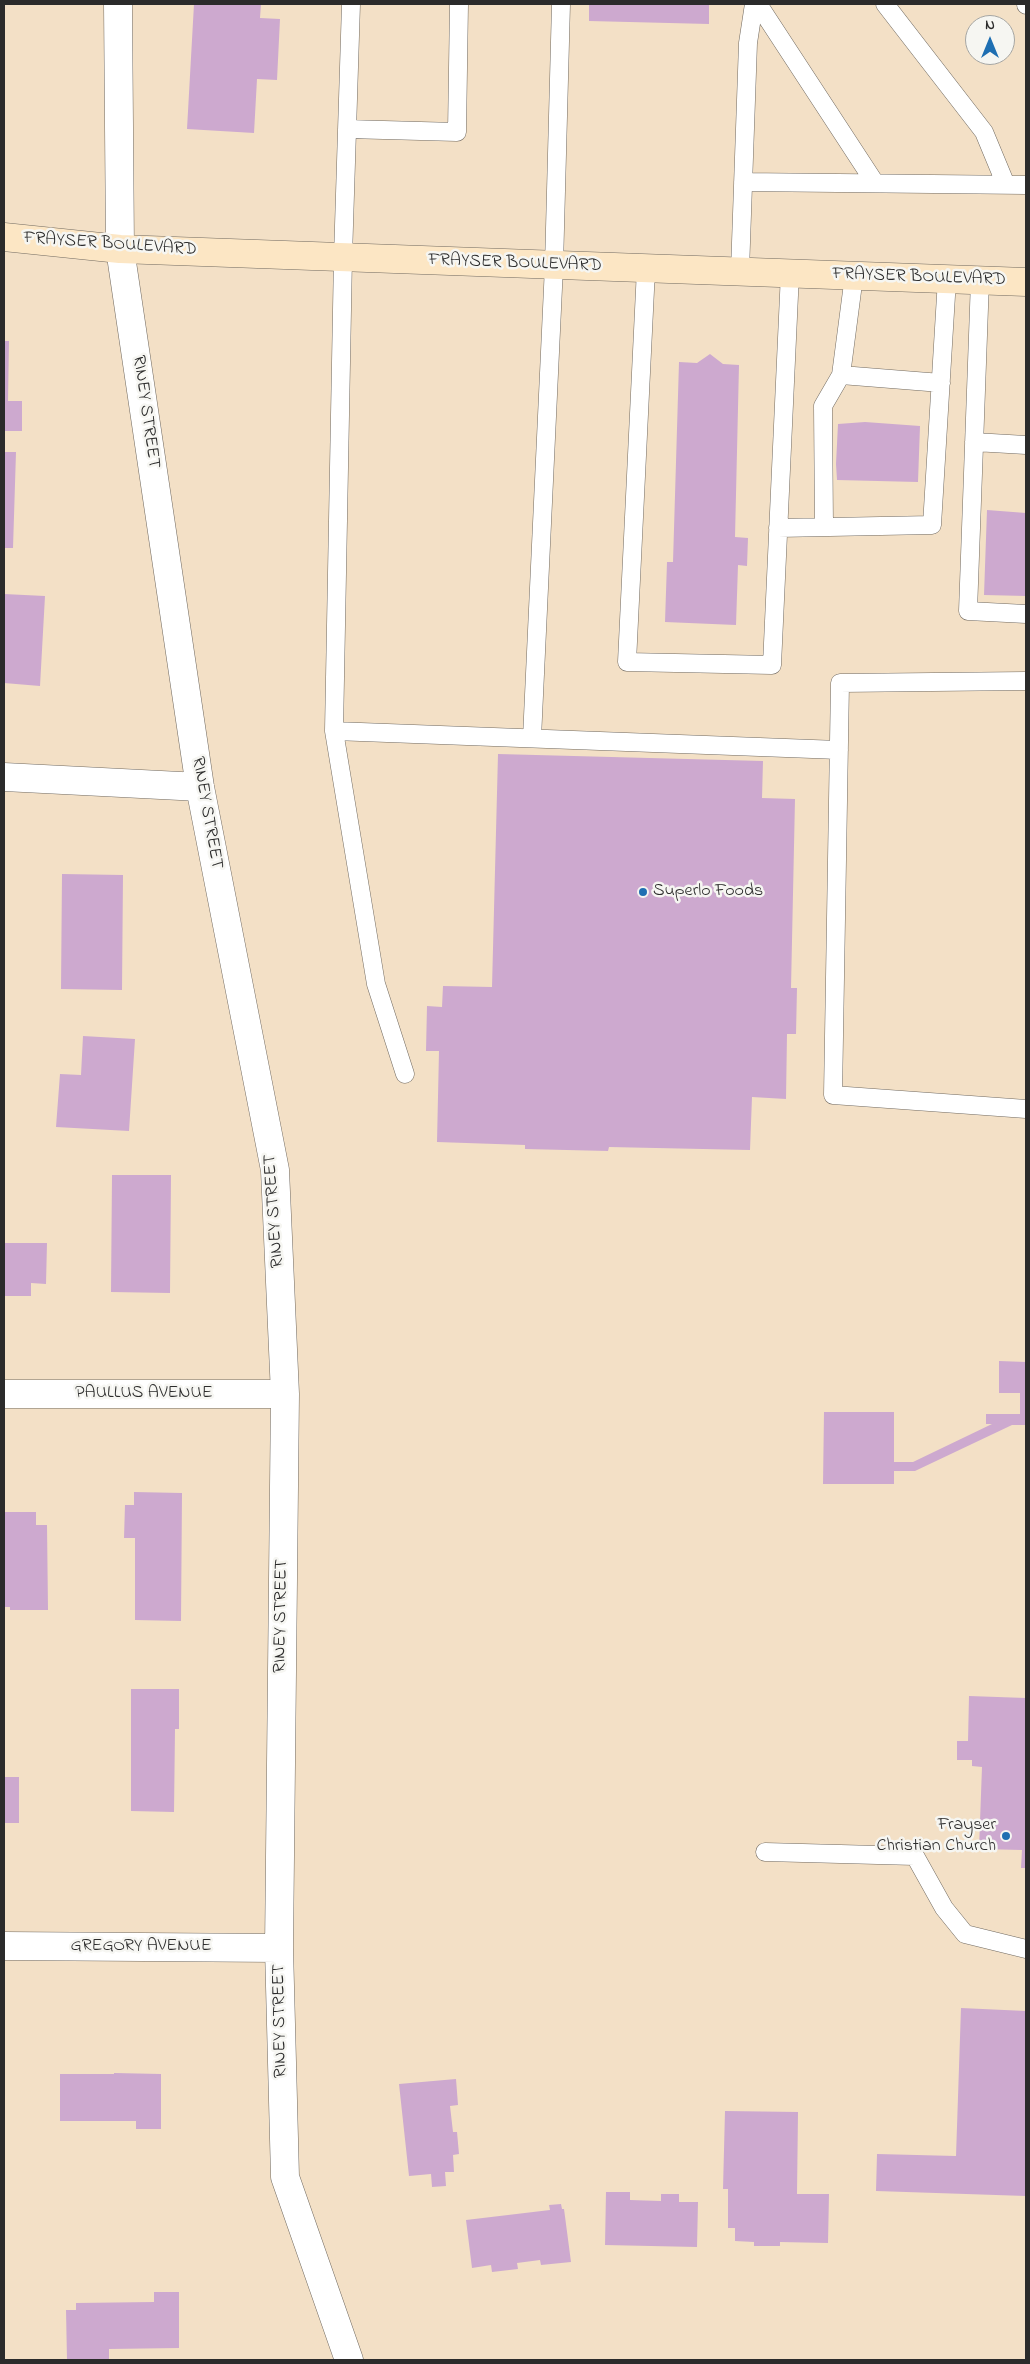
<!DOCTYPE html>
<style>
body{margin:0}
#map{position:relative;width:1030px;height:2364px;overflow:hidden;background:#f3e0c6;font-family:"Indie Flower",sans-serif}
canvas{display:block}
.frame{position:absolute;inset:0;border:5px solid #2b2b2b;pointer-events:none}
.north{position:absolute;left:965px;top:15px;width:50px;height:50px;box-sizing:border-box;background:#f6f6f2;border:1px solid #a5a5a2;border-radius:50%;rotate:0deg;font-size:14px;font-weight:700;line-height:20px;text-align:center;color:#2b2b2b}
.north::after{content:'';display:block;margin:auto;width:18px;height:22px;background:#1f6fb2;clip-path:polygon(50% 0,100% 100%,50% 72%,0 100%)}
</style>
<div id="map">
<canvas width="1030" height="2364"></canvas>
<div class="frame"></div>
<div class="north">N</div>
</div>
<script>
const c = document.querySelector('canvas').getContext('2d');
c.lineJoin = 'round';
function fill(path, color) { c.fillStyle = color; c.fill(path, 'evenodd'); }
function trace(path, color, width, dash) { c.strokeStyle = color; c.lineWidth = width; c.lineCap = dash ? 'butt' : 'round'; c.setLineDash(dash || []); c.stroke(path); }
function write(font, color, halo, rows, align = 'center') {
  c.font = font + ' "Indie Flower",sans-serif'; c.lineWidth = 5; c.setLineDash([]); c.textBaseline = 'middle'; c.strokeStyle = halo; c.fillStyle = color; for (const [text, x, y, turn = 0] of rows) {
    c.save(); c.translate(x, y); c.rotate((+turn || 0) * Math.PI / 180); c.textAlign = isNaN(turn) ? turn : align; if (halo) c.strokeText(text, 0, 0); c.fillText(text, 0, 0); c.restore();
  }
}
fill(new Path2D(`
 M194,4H261L260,18L280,19L277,80L257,79L254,133L187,129Z
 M589,4H709V24L589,21Z
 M4,341H9L8,401H22V431H4Z
 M710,354L723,364L739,365L735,537L748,538L747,566L738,565L736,625L665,622L667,562H673L679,362L697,363Z
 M865,422L920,426L918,482L837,480L836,464L838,424Z
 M4,452H16L13,548H4Z
 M987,510L1026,513V596L984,595Z
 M4,594L45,596L40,686L4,683Z
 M498,754L763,761L762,798L795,799L791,988H797L796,1034H787L786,1099L752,1097L750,1150L609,1147L608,1151L525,1149V1145L437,1142L439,1051H426L427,1006L442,1007L443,986L492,987Z
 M62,874L123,875L122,990L61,989Z
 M83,1036L135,1039L129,1131L56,1127L60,1074L81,1075Z
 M112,1175H171L170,1293L111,1292Z
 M4,1243H47L46,1284L31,1283V1296H4Z
 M999,1361L1026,1362V1425H1012L915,1471H894V1484H823L824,1412H894V1462H913L992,1424H986V1414H1020V1393H999Z
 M134,1492L182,1493L181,1621L135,1620V1538H124L125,1505H134Z
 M4,1512H36V1525H47L48,1610H10V1607H4Z
 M131,1689H179V1729H175L174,1812L131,1811Z
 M969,1696L1026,1698V1868H1021L1022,1850L979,1849L982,1767L972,1766V1760H957V1741H968Z
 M4,1777H19V1823H4Z
 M961,2008L1026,2011V2196L876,2191L877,2154L956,2156Z
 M114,2073L161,2074V2129H136V2121H60V2074H114Z
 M456,2079L458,2105L450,2106L453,2132H457L459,2154L453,2155L454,2172H445L446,2186L432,2187L431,2174L409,2176L399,2084Z
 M725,2111L798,2112L797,2194H829L828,2243L780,2242V2246H754V2242L735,2241V2228H728V2189H723Z
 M606,2192H630V2200L661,2201V2194H679V2202H698L697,2247L605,2245Z
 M561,2204L562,2209H564L571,2262L541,2265L540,2260L517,2263L518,2269L492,2272L491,2265L472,2268L466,2220L550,2210L549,2205Z
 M154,2292H179V2348L109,2349V2360H67L66,2310H76V2303L154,2302Z`), '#cda9cf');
const lane = new Path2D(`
 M351,4L343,257L334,731L376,984L405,1074
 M758,4L875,183
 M885,4L984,132L1006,185
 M1026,4V5
 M347,129L457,132L459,4
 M743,182L1026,185
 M646,269L627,662L772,665L790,273
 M740,271L748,43L754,4
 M854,276L841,375L941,383
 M980,280L968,611L1026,614
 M974,442L1026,445
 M824,527L823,406L841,375
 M778,528L932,525L947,279
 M1026,681L840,683L833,1095L1026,1109
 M334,731L839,750
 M532,738L554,266L561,4
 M765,1852L915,1856L944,1908L965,1934L1026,1949`);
const street = new Path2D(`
 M118,4L120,249L200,787L275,1170L285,1394L279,1948L285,2177L349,2360
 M4,777L200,787
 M4,1394H285
 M4,1946L279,1948`);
const secondary = new Path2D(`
 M4,237L120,249L1026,282`);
trace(lane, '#716a61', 19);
trace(street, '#716a61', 29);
trace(secondary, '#716a61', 29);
trace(lane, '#fff', 18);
trace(street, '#fff', 28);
trace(secondary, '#fce6c4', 28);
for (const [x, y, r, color] of [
 [643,892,5,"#1f6fb2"],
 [1006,1836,5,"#1f6fb2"]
]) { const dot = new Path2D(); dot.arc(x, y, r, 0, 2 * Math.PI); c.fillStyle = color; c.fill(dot); trace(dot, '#f6f6f2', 2); }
write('18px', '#2b2b2b', '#f6f6f2', [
 ["FRAYSER BOULEVARD",110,245,4],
 ["FRAYSER BOULEVARD",515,264,2],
 ["FRAYSER BOULEVARD",919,278,2],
 ["RINEY STREET",145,412,82],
 ["RINEY STREET",206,813,80],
 ["RINEY STREET",275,1211,-94],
 ["PAULLUS AVENUE",144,1394],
 ["RINEY STREET",282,1616,-89],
 ["GREGORY AVENUE",141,1947],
 ["RINEY STREET",281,2021,-91]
]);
write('18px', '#2b2b2b', '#f6f6f2', [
 ["Superlo Foods",653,892],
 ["Frayser",996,1826,"right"],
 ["Christian Church",996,1847,"right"]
], 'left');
</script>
